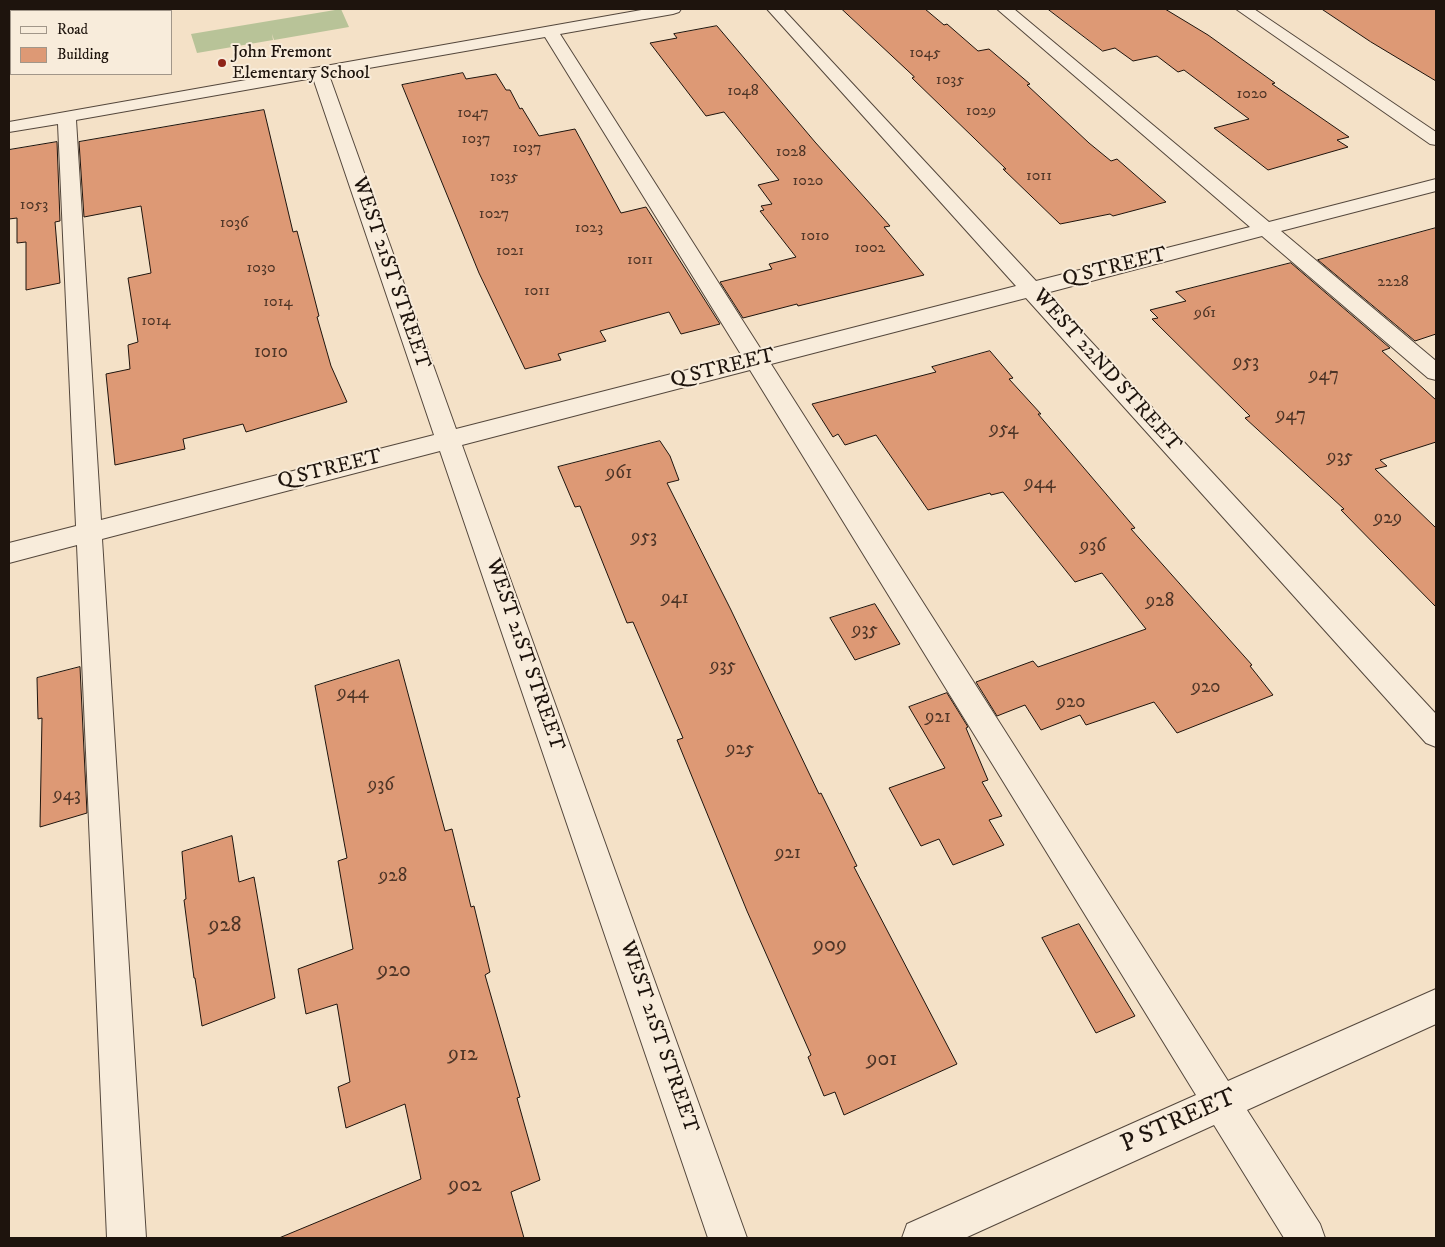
<!DOCTYPE html>
<style>
body{margin:0}
#map{position:relative;width:1445px;height:1247px;overflow:hidden;background:#f4e1c7;font-family:"IM FELL DW Pica",serif}
canvas{display:block}
.frame{position:absolute;inset:0;border:10px solid #1e140d;pointer-events:none}
.legend{position:absolute;left:10px;top:10px;width:162px;height:65px;box-sizing:border-box;background:#f8ecdb;border:1px solid #a19689;margin:0;padding:6px 9px;list-style:none;font-size:15px;color:#1e140d}
.legend li{display:flex;align-items:center;gap:10px;height:25px}
.legend b{width:25px;border:1px solid #a19689}
</style>
<div id="map">
<canvas width="1445" height="1247"></canvas>
<div class="frame"></div>
<ul class="legend">
<li><b style="height:6px;background:#f8ecdb"></b>Road</li>
<li><b style="height:14px;background:#dd9975"></b>Building</li>
</ul>
</div>
<script>
const c = document.querySelector('canvas').getContext('2d');
c.lineJoin = 'round';
function fill(path, color) { c.fillStyle = color; c.fill(path, 'evenodd'); }
function trace(path, color, width, dash) { c.strokeStyle = color; c.lineWidth = width; c.lineCap = dash ? 'butt' : 'round'; c.setLineDash(dash || []); c.stroke(path); }
function write(font, color, halo, rows, align = 'center') {
  c.font = font + ' "IM FELL DW Pica",serif'; c.lineWidth = 4; c.setLineDash([]); c.textBaseline = 'middle'; c.strokeStyle = halo; c.fillStyle = color; for (const [text, x, y, turn = 0] of rows) {
    c.save(); c.translate(x, y); c.rotate((+turn || 0) * Math.PI / 180); c.textAlign = isNaN(turn) ? turn : align; if (halo) c.strokeText(text, 0, 0); c.fillText(text, 0, 0); c.restore();
  }
}
fill(new Path2D(`
 M341,9L349,27L274,40L272,34L273,40L197,53L191,34Z`), '#b8c398');
const building = new Path2D(`
 M842,9H925L944,25L947,24L978,51L989,49L1030,84L1027,85L1089,143L1111,161L1117,159L1166,202L1113,216L1110,214L1060,224L1003,169H1006L912,78L914,77Z
 M1048,9H1165L1208,35L1275,83L1272,84L1349,137L1337,140L1348,147L1268,170L1214,128L1249,119L1184,70L1178,72L1157,56L1133,61L1115,48L1103,51Z
 M1322,9H1436V81L1371,42Z
 M717,26L815,142L890,226L884,227L924,275L798,306L797,304L743,318L720,282L772,269L769,264L796,257L760,211L764,210L761,206L772,204L758,185L779,180L724,112L706,116L650,43L677,38L674,34Z
 M463,73L466,79L496,74L506,90H510L520,109L522,108L539,136L575,129L621,213L646,207L720,324L681,334L669,312L600,331L606,341L558,354L561,360L525,369L479,273L402,85Z
 M264,110L293,232L297,231L319,316L317,317L331,366L347,402L246,432L243,424L183,439L185,449L115,465L106,374L130,369L128,345L138,342L128,278L151,273L141,206L84,217L79,142Z
 M57,142L60,221L55,222L60,283L26,290V242L17,243V218L9,219V150Z
 M1436,228V334L1415,341L1318,260Z
 M1291,263L1390,348L1382,351L1436,400V442L1380,460L1387,466L1375,469L1436,528V607L1341,510L1344,509L1245,418L1250,416L1152,319L1158,318L1150,310L1186,301L1176,292Z
 M990,351L1013,378L1009,379L1041,414H1038L1135,528L1131,529L1252,665L1250,666L1273,695L1177,733L1154,702L1086,725L1080,715L1041,730L1025,705L997,716L976,682L1033,661L1038,667L1146,629L1102,573L1075,582L1003,492L991,495L990,493L928,510L876,435L845,445L838,434L833,437L812,404L936,372L932,367Z
 M660,441L670,456L679,480L667,483L731,610L819,794L821,793L857,866L854,867L957,1064L844,1115L835,1092L824,1096L808,1057L811,1055L747,911L677,740L683,738L633,622L627,623L580,506L575,507L558,467Z
 M875,604L900,644L855,660L830,618Z
 M399,660L445,831L452,829L471,907L474,906L490,972L485,975L520,1097L517,1098L540,1180L511,1192L524,1238H279L421,1179L405,1104L346,1128L338,1087L350,1082L337,1004L306,1014L298,969L353,949L338,861L347,858L315,686Z
 M80,667L87,813L40,827L42,718L38,719L37,678Z
 M947,693L968,727L966,728L988,780L982,782L1002,816L989,820L1004,845L953,865L939,839L921,846L889,788L945,768L909,707Z
 M232,836L239,882L254,877L275,998L202,1026L195,978H194L184,900L186,899L182,852Z
 M1079,924L1135,1016L1096,1033L1042,938Z`);
fill(building, '#dd9975');
trace(building, '#1e140d', 1);
const minor = new Path2D(`
 M647,9H681L679,12L673,14L560,34L762,351L1016,286L767,9H783L1036,281L1250,227L997,9H1014L1269,222L1436,179V191L1281,231L1436,361V380L1428,378L1262,236L1046,293L1436,714V747L1426,743L1026,298L771,364L1228,1081L1436,989V1024L1247,1110L1320,1224L1325,1238H1284L1214,1125L965,1238H902L907,1224L1196,1095L750,370L462,445L747,1238H708L440,451L102,539L146,1238H107L77,545L9,563V543L76,526L58,124L9,132V122ZM545,37L742,356L456,429L329,75ZM313,78L434,435L101,520L76,120Z
 M1236,9H1254L1436,132V145L1430,144Z`);
trace(minor, '#54473c', 2);
fill(minor, '#f8ecdb');
for (const [x, y, r, color] of [
 [222,63,5,"#8f2418"]
]) { const dot = new Path2D(); dot.arc(x, y, r, 0, 2 * Math.PI); c.fillStyle = color; c.fill(dot); trace(dot, '#f8ecdb', 2); }
write('16px', '#4e3527', null, [
 ["1045",925,54],
 ["1035",950,81],
 ["1048",743,92],
 ["1020",1252,95],
 ["1029",981,112],
 ["1047",473,114],
 ["1037",476,140],
 ["1037",527,149],
 ["1028",791,153],
 ["1011",1039,177],
 ["1035",504,178],
 ["1020",808,182],
 ["1053",34,206],
 ["1027",494,215],
 ["1036",234,224],
 ["1023",589,229],
 ["1010",815,237],
 ["1002",870,249],
 ["1021",510,252],
 ["1011",640,261],
 ["1030",261,269],
 ["2228",1393,283],
 ["1011",537,292],
 ["1014",278,303],
 ["961",1205,314],
 ["1014",156,322]
]);
write('18px', '#1e140d', '#f8ecdb', [
 ["John Fremont",232,53],
 ["Elementary School",232,74]
], 'left');
write('19px', '#4e3527', null, [
 ["1010",271,353],
 ["953",1246,363],
 ["947",1324,376],
 ["947",1291,416],
 ["954",1004,430],
 ["935",1340,458],
 ["961",619,474],
 ["944",1040,484],
 ["929",1388,519],
 ["953",644,538],
 ["936",1093,547],
 ["941",675,599],
 ["928",1160,602],
 ["935",865,631],
 ["935",723,667],
 ["920",1206,688],
 ["944",353,694],
 ["920",1071,703],
 ["921",938,718],
 ["925",740,750],
 ["936",381,786],
 ["943",67,796],
 ["921",788,854],
 ["928",393,877]
]);
write('21px', '#1e140d', '#f8ecdb', [
 ["Q STREET",1115,268,-14],
 ["WEST 21ST STREET",390,273,71],
 ["Q STREET",723,369,-14],
 ["WEST 22ND STREET",1106,371,48],
 ["Q STREET",330,470,-14],
 ["WEST 21ST STREET",524,655,71],
 ["WEST 21ST STREET",658,1037,71]
]);
write('22px', '#4e3527', null, [
 ["928",225,926],
 ["909",830,946],
 ["920",394,971],
 ["912",463,1055],
 ["901",882,1060],
 ["902",465,1186]
]);
write('25px', '#1e140d', '#f8ecdb', [
 ["P STREET",1179,1122,-24]
]);
</script>
